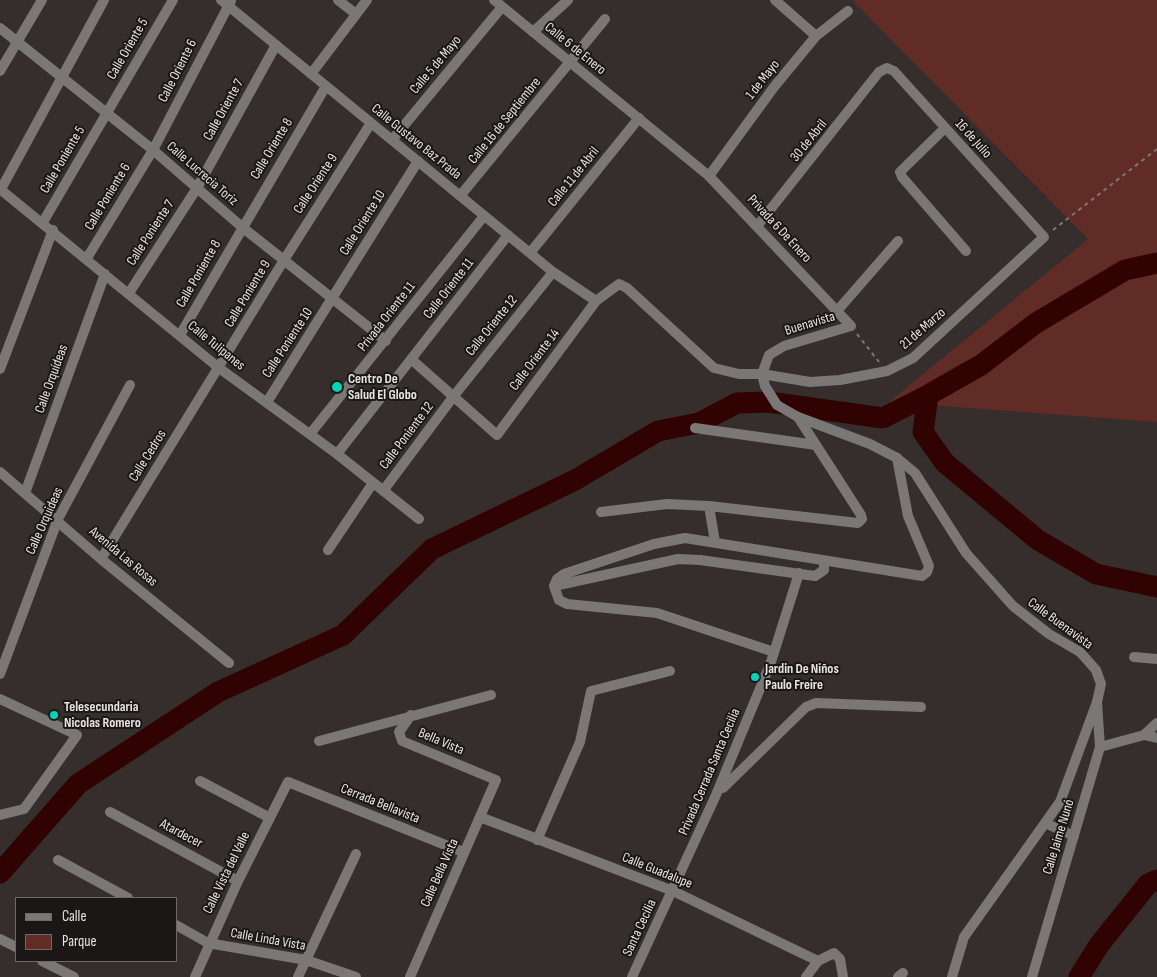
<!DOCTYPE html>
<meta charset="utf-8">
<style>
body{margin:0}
#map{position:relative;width:1157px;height:977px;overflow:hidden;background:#352e2d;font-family:"Sofia Sans Condensed",sans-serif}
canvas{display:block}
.legend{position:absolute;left:15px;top:897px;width:162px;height:65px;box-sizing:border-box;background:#1a1716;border:1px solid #6c6968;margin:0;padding:6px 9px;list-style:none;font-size:15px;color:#e7e3e2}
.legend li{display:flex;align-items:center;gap:10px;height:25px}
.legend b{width:25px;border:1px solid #6c6968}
</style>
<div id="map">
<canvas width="1157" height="977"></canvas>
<ul class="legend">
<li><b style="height:6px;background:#7b7777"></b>Calle</li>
<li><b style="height:14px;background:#612b26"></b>Parque</li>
</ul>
</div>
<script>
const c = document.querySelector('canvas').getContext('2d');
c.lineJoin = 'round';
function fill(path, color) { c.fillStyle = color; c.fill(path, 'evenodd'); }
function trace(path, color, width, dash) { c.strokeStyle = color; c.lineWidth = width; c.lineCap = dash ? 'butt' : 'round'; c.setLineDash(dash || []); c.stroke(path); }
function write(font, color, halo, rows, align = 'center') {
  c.font = font + ' "Sofia Sans Condensed",sans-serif'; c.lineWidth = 4; c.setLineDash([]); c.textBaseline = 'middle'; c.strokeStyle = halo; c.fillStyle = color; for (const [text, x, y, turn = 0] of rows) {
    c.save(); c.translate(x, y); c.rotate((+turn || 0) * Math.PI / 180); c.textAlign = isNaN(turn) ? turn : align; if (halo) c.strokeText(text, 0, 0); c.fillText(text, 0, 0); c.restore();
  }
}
fill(new Path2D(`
 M852,0H1157V422L889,402L1088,239Z`), '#612b26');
trace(new Path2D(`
 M1157,263L1125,270L1036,323L981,365L928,395L923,432L945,463L1038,540L1096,574L1157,587
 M0,873L78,784L218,692L343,635L432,549L575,480L658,431L699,423L737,403L769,402L883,418L928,395
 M1079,977L1099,945L1148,884L1157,880`), '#310202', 21);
trace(new Path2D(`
 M1053,230L1157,149
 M857,334L879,362`), '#7d7776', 2, [4, 4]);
trace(new Path2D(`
 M221,0L553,272L596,301
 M338,0L356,14
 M775,0L816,36
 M0,28L153,150L242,227L386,341
 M533,32L568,0
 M0,71L42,0
 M311,74L367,0
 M945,128L900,172L902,177L966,251
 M392,140L502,7
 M709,176L774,87L816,36L848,11
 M0,189L219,368L337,454L419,519
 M1,189L104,0
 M460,196L605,19
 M43,222L173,0
 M530,253L639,118
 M87,258L153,150L231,1
 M129,293L197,188L276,45
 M837,311L898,241
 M180,335L326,86
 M411,359L497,435L596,301L619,284L627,288L714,368L739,374H762L810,382L840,380L887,371L913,358L1044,237L894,71L887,68L879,72L758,225
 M0,369L53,230
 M267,402L418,161
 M695,428L816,445
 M310,434L484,216
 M337,454L508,235
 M0,472L101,559L229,663
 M383,491L453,397L553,272
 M25,493L105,274
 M709,506L715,542
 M601,512L667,504L709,506L858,523L862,519L861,515L798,417
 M328,550L373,483
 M101,559L284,260L371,123
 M554,586L678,559L700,560L815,576L824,570V561
 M774,652L657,613L567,604L559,600L554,586L557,579L564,574L654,544L685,538L922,576L927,572L929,566L908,516L897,458
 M1134,657L1157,659
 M0,674L58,519L130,385
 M0,699L77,735L24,809L0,815
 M1144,735L1157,738
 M319,741L491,695
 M1100,747L1144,735L1157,723
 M200,781L270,818
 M723,788L806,707L816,703L921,707
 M110,812L238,881
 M480,817L673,891L818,961
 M1045,823L1074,836
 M537,840L580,742L591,691L670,671
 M58,860L128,898
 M176,925L208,943L306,960L356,977
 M0,939L16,947
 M42,961L74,977
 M195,977L238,881L288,782L463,852
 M298,977L356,854
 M410,977L496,780L402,741L399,732L411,715
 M632,977L716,795L771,662L799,573
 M806,977L818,961L834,953L840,959L843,977
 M898,977L903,973
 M952,977L964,937L1060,802L1097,702`), '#7b7777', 10);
trace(new Path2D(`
 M494,0L709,176L851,326L784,346L769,355L762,374L765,386L777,405L798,417L870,444L897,458L915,473L966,553L1013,606L1049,634L1080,652L1096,670L1101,684L1097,702L1100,747L1032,977`), '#7b7777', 10);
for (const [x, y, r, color] of [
 [337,387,6,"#02d5b6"],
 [755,677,5,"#02d5b6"],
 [54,715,5,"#02d5b6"]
]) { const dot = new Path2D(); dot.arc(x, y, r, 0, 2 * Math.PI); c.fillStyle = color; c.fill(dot); trace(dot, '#1a1716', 2); }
write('14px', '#e7e3e2', '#1a1716', [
 ["Calle Oriente 5",128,49,-60],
 ["Calle 6 de Enero",575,49,39],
 ["Calle 5 de Mayo",436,65,-50],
 ["Calle Oriente 6",178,71,-63],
 ["1 de Mayo",763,80,-52],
 ["Calle Oriente 7",224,110,-61],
 ["Calle 16 de Septiembre",505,121,-51],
 ["16 de Julio",973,139,48],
 ["30 de Abril",809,141,-51],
 ["Calle Gustavo Baz Prada",416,142,39],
 ["Calle Oriente 8",272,149,-59],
 ["Calle Poniente 5",63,160,-60],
 ["Calle Lucrecia Toriz",202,174,41],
 ["Calle 11 de Abril",574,177,-51],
 ["Calle Oriente 9",316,184,-57],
 ["Calle Poniente 6",108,197,-59],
 ["Calle Oriente 10",363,223,-58],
 ["Privada 6 De Enero",779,229,47],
 ["Calle Poniente 7",151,233,-57],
 ["Calle Poniente 8",199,274,-60],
 ["Calle Oriente 11",449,289,-52],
 ["Calle Poniente 9",248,294,-59],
 ["Privada Oriente 11",387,317,-52],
 ["Buenavista",810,324,-17],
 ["Calle Oriente 12",492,326,-51],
 ["21 de Marzo",923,329,-41],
 ["Calle Poniente 10",288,343,-57],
 ["Calle Tulipanes",216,346,39],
 ["Calle Oriente 14",535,360,-53],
 ["Calle Orquídeas",52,379,-70],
 ["Calle Poniente 12",407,436,-53],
 ["Calle Cedros",148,456,-58],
 ["Calle Orquideas",45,521,-66],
 ["Avenida Las Rosas",123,557,40],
 ["Calle Buenavista",1060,624,36],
 ["Bella Vista",441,742,23],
 ["Privada Cerrada Santa Cecilia",710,772,-67],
 ["Cerrada Bellavista",380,804,22],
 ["Atardecer",181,834,28],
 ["Calle Jaime Nunó",1059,837,-73],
 ["Calle Guadalupe",657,871,22],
 ["Calle Vista del Valle",227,873,-64],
 ["Calle Bella Vista",440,873,-66],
 ["Santa Cecilia",640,928,-65],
 ["Calle Linda Vista",268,940,10]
]);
write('bold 14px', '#e7e3e2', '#1a1716', [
 ["Centro De",348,379],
 ["Salud El Globo",348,395],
 ["Jardin De Niños",765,669],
 ["Paulo Freire",765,685],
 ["Telesecundaria",64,707],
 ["Nicolas Romero",64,723]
], 'left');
</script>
